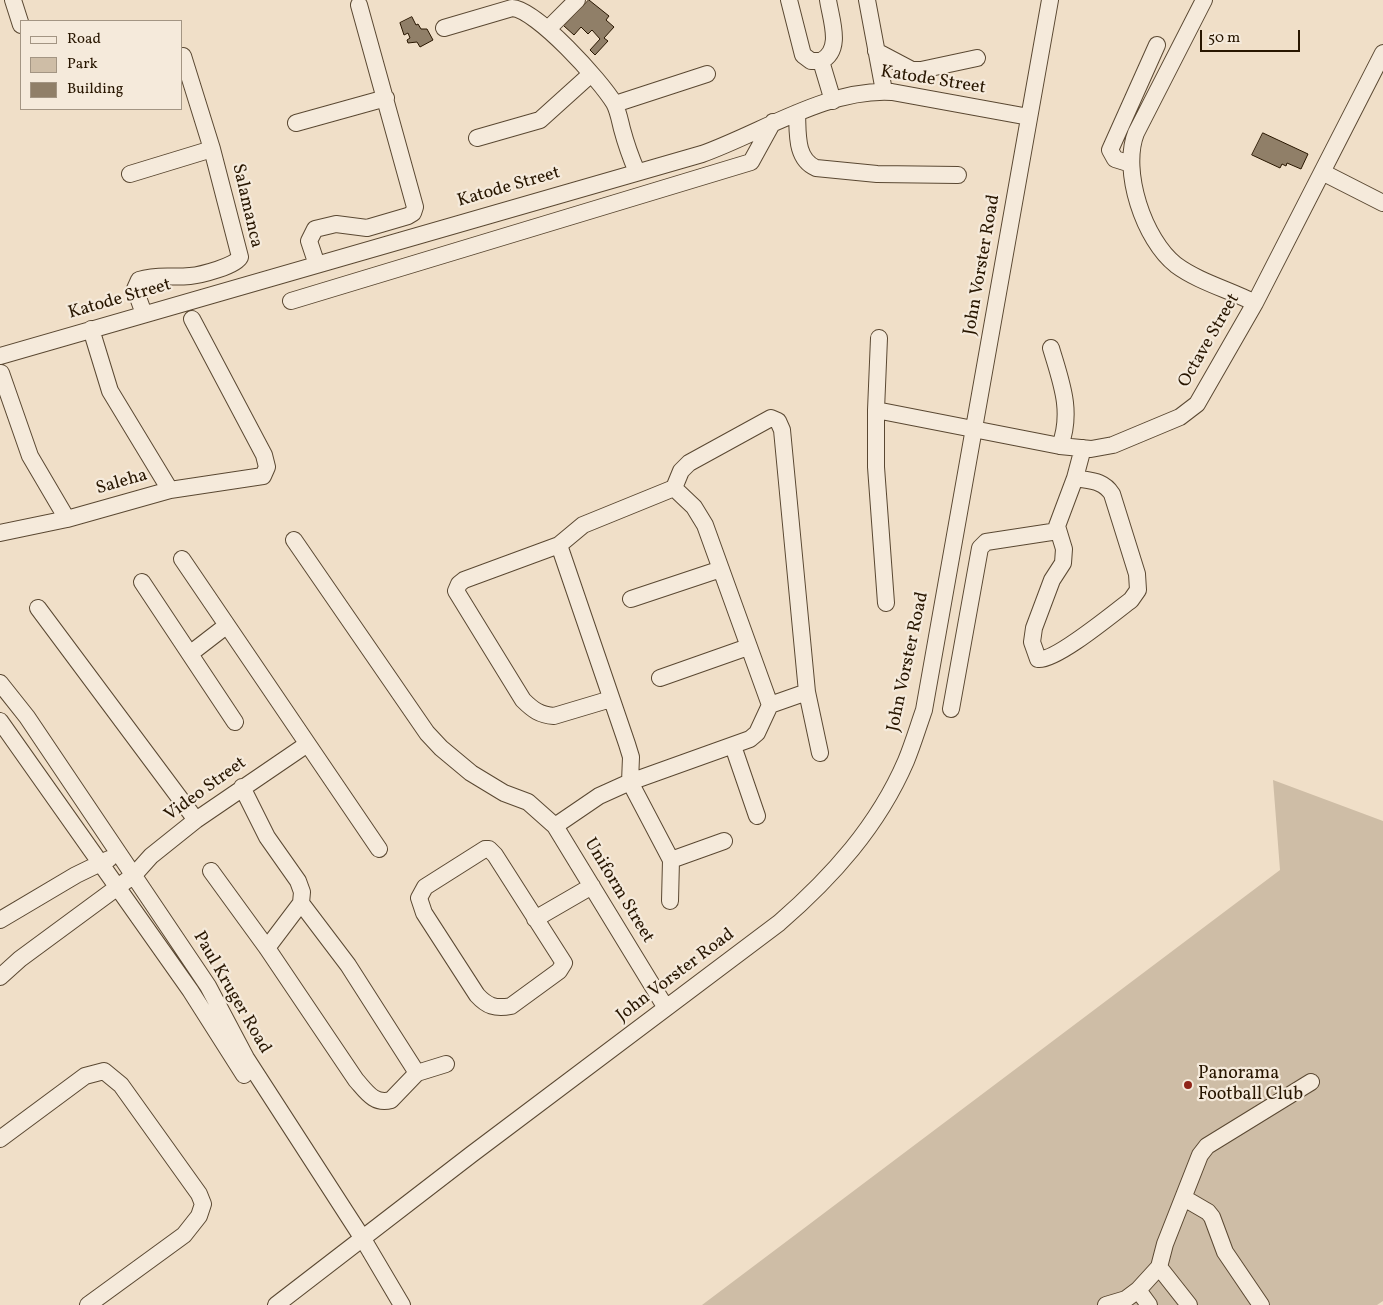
<!DOCTYPE html>
<style>
body{margin:0}
#map{position:relative;width:1383px;height:1305px;overflow:hidden;background:#f0dfc8;font-family:Vollkorn,serif}
canvas{display:block}
.legend{position:absolute;left:20px;top:20px;width:162px;height:90px;box-sizing:border-box;background:#f5eadb;border:1px solid #a39583;margin:0;padding:6px 9px;list-style:none;font-size:15px;color:#281600}
.legend li{display:flex;align-items:center;gap:10px;height:25px}
.legend b{width:25px;border:1px solid #a39583}
.scale{position:absolute;left:1200px;top:30px;width:100px;height:22px;box-sizing:border-box;border:2px solid #281600;border-top:0;padding-left:6px;font-size:15px;line-height:18px;white-space:nowrap;color:#281600;-webkit-text-stroke:4px #f5eadb;paint-order:stroke}
</style>
<div id="map">
<canvas width="1383" height="1305"></canvas>
<ul class="legend">
<li><b style="height:6px;background:#f5eadb"></b>Road</li>
<li><b style="height:14px;background:#cebda6"></b>Park</li>
<li><b style="height:14px;background:#907f68"></b>Building</li>
</ul>
<div class="scale">50 m</div>
</div>
<script>
const c = document.querySelector('canvas').getContext('2d');
c.lineJoin = 'round';
function fill(path, color) { c.fillStyle = color; c.fill(path, 'evenodd'); }
function trace(path, color, width, dash) { c.strokeStyle = color; c.lineWidth = width; c.lineCap = dash ? 'butt' : 'round'; c.setLineDash(dash || []); c.stroke(path); }
function write(font, color, halo, rows, align = 'center') {
  c.font = font + ' Vollkorn,serif'; c.lineWidth = 4.5; c.setLineDash([]); c.textBaseline = 'middle'; c.strokeStyle = halo; c.fillStyle = color; for (const [text, x, y, turn = 0] of rows) {
    c.save(); c.translate(x, y); c.rotate((+turn || 0) * Math.PI / 180); c.textAlign = isNaN(turn) ? turn : align; if (halo) c.strokeText(text, 0, 0); c.fillText(text, 0, 0); c.restore();
  }
}
fill(new Path2D(`
 M1273,780L1383,821V1301L1377,1305H702L1280,870Z`), '#cebda6');
const building = new Path2D(`
 M589,0L609,16L606,20L614,27L604,38L608,41L595,55L590,50L600,39L592,30L588,34L581,27L574,35L564,26Z
 M412,17L416,25L418,24L421,29H427L433,40L420,47L417,42L408,43L407,40L410,38L408,33L404,35L400,23Z
 M1263,133L1308,154L1301,169L1287,163L1286,166L1282,164L1280,168L1252,155Z`);
fill(building, '#907f68');
trace(building, '#281600', 1);
const minor = new Path2D(`
 M13,0L21,25
 M789,0L803,55L811,61H821L833,101
 M867,0L884,91
 M1204,0L1136,133C1121,171 1144,240 1176,265C1199,282 1230,290 1255,303
 M444,28L512,8C536,9 601,81 614,103C618,110 620,121 622,129C626,144 631,158 637,172
 M548,29L577,0
 M876,51L912,70H921L977,58
 M821,61C843,50 831,20 828,0
 M615,104L707,74
 M797,113C798,132 795,159 816,168L877,174L958,175
 M296,123L386,98
 M477,138L540,120L591,74
 M1131,164L1115,159L1110,150L1157,45
 M1322,172L1383,203
 M130,174L212,149
 M317,265L309,241L315,229L336,224L367,228L408,216L413,213L415,207L359,5
 M291,301L751,162L773,122
 M144,314L135,289L139,280C158,274 171,278 190,276C201,275 236,266 240,257L212,149L183,56
 M879,338L876,410V467L886,603
 M1051,348C1061,382 1073,411 1060,446
 M0,356L702,154C761,133 828,88 892,92L1029,117
 M1,373L30,456L67,519L170,490L110,391L91,329
 M876,410L1060,446L1091,449L1113,445L1180,417L1197,404L1255,303L1383,53
 M1075,478C1090,481 1103,480 1112,494L1137,574L1138,590L1131,600C1115,612 1055,662 1038,659L1032,642L1034,628L1052,580L1063,563L1064,549L1057,526L1075,478L1083,448
 M674,488L694,507L705,525L770,705
 M170,490L263,476L267,467L264,455L192,319
 M0,533L67,519
 M294,540L427,733L441,748L471,773L504,793L528,802L555,826L666,1008
 M559,545L464,580L459,584L456,591L523,700C533,710 540,715 554,716L611,699
 M182,559L379,849
 M142,582L235,722
 M631,599L721,569
 M38,608L196,820
 M191,653L226,626
 M660,678L748,647
 M0,683L27,717L208,986L246,1058L363,1239L402,1305
 M951,709L980,548L986,542L1058,531
 M0,721L190,990L244,1075
 M733,746L757,816
 M242,787L267,837L298,881L302,892L301,903L267,948
 M555,826L599,796L630,782L750,739L757,733L770,705L807,692
 M724,841L671,860L630,782L631,757L627,744L559,545L583,525L674,488L681,471L689,463L771,418L778,421L782,430L807,692L820,753
 M485,849H489L495,855L564,963L559,971L511,1006C495,1009 487,1006 477,995L424,913L419,898L425,887Z
 M211,871L267,948L356,1080C366,1091 374,1105 391,1100L417,1073L446,1064
 M670,901L671,860
 M301,903L348,965L417,1073
 M535,919L592,886
 M0,920L76,875L109,859
 M0,977L20,959L134,875L151,856L196,820L306,745
 M0,1139L85,1076L104,1071L121,1085L199,1194L203,1204L199,1216L184,1235L88,1305
 M1184,1198L1208,1212L1212,1217L1225,1252L1261,1305
 M1159,1267L1189,1305
 M1138,1290L1149,1305
 M276,1305L472,1154L779,923C832,877 878,826 906,761C913,744 918,727 924,710L1050,0
 M1106,1305L1126,1299L1138,1290L1159,1267L1165,1244L1200,1155L1207,1146L1311,1082`);
trace(minor, '#5a4832', 18);
trace(minor, '#f5eadb', 16);
for (const [x, y, r, color] of [
 [1188,1085,5,"#8f2418"]
]) { const dot = new Path2D(); dot.arc(x, y, r, 0, 2 * Math.PI); c.fillStyle = color; c.fill(dot); trace(dot, '#f5eadb', 2); }
write('18px', '#281600', '#f5eadb', [
 ["Katode Street",933,81,9],
 ["Katode Street",509,188,-16],
 ["Salamanca",246,206,77],
 ["John Vorster Road",983,265,-80],
 ["Katode Street",120,300,-16],
 ["Octave Street",1210,341,-60],
 ["Saleha",122,483,-16],
 ["John Vorster Road",909,662,-78],
 ["Video Street",206,790,-36],
 ["Uniform Street",618,891,59],
 ["John Vorster Road",676,976,-37],
 ["Paul Kruger Road",231,993,60]
]);
write('18px', '#281600', '#f5eadb', [
 ["Panorama",1198,1075],
 ["Football Club",1198,1096]
], 'left');
</script>
